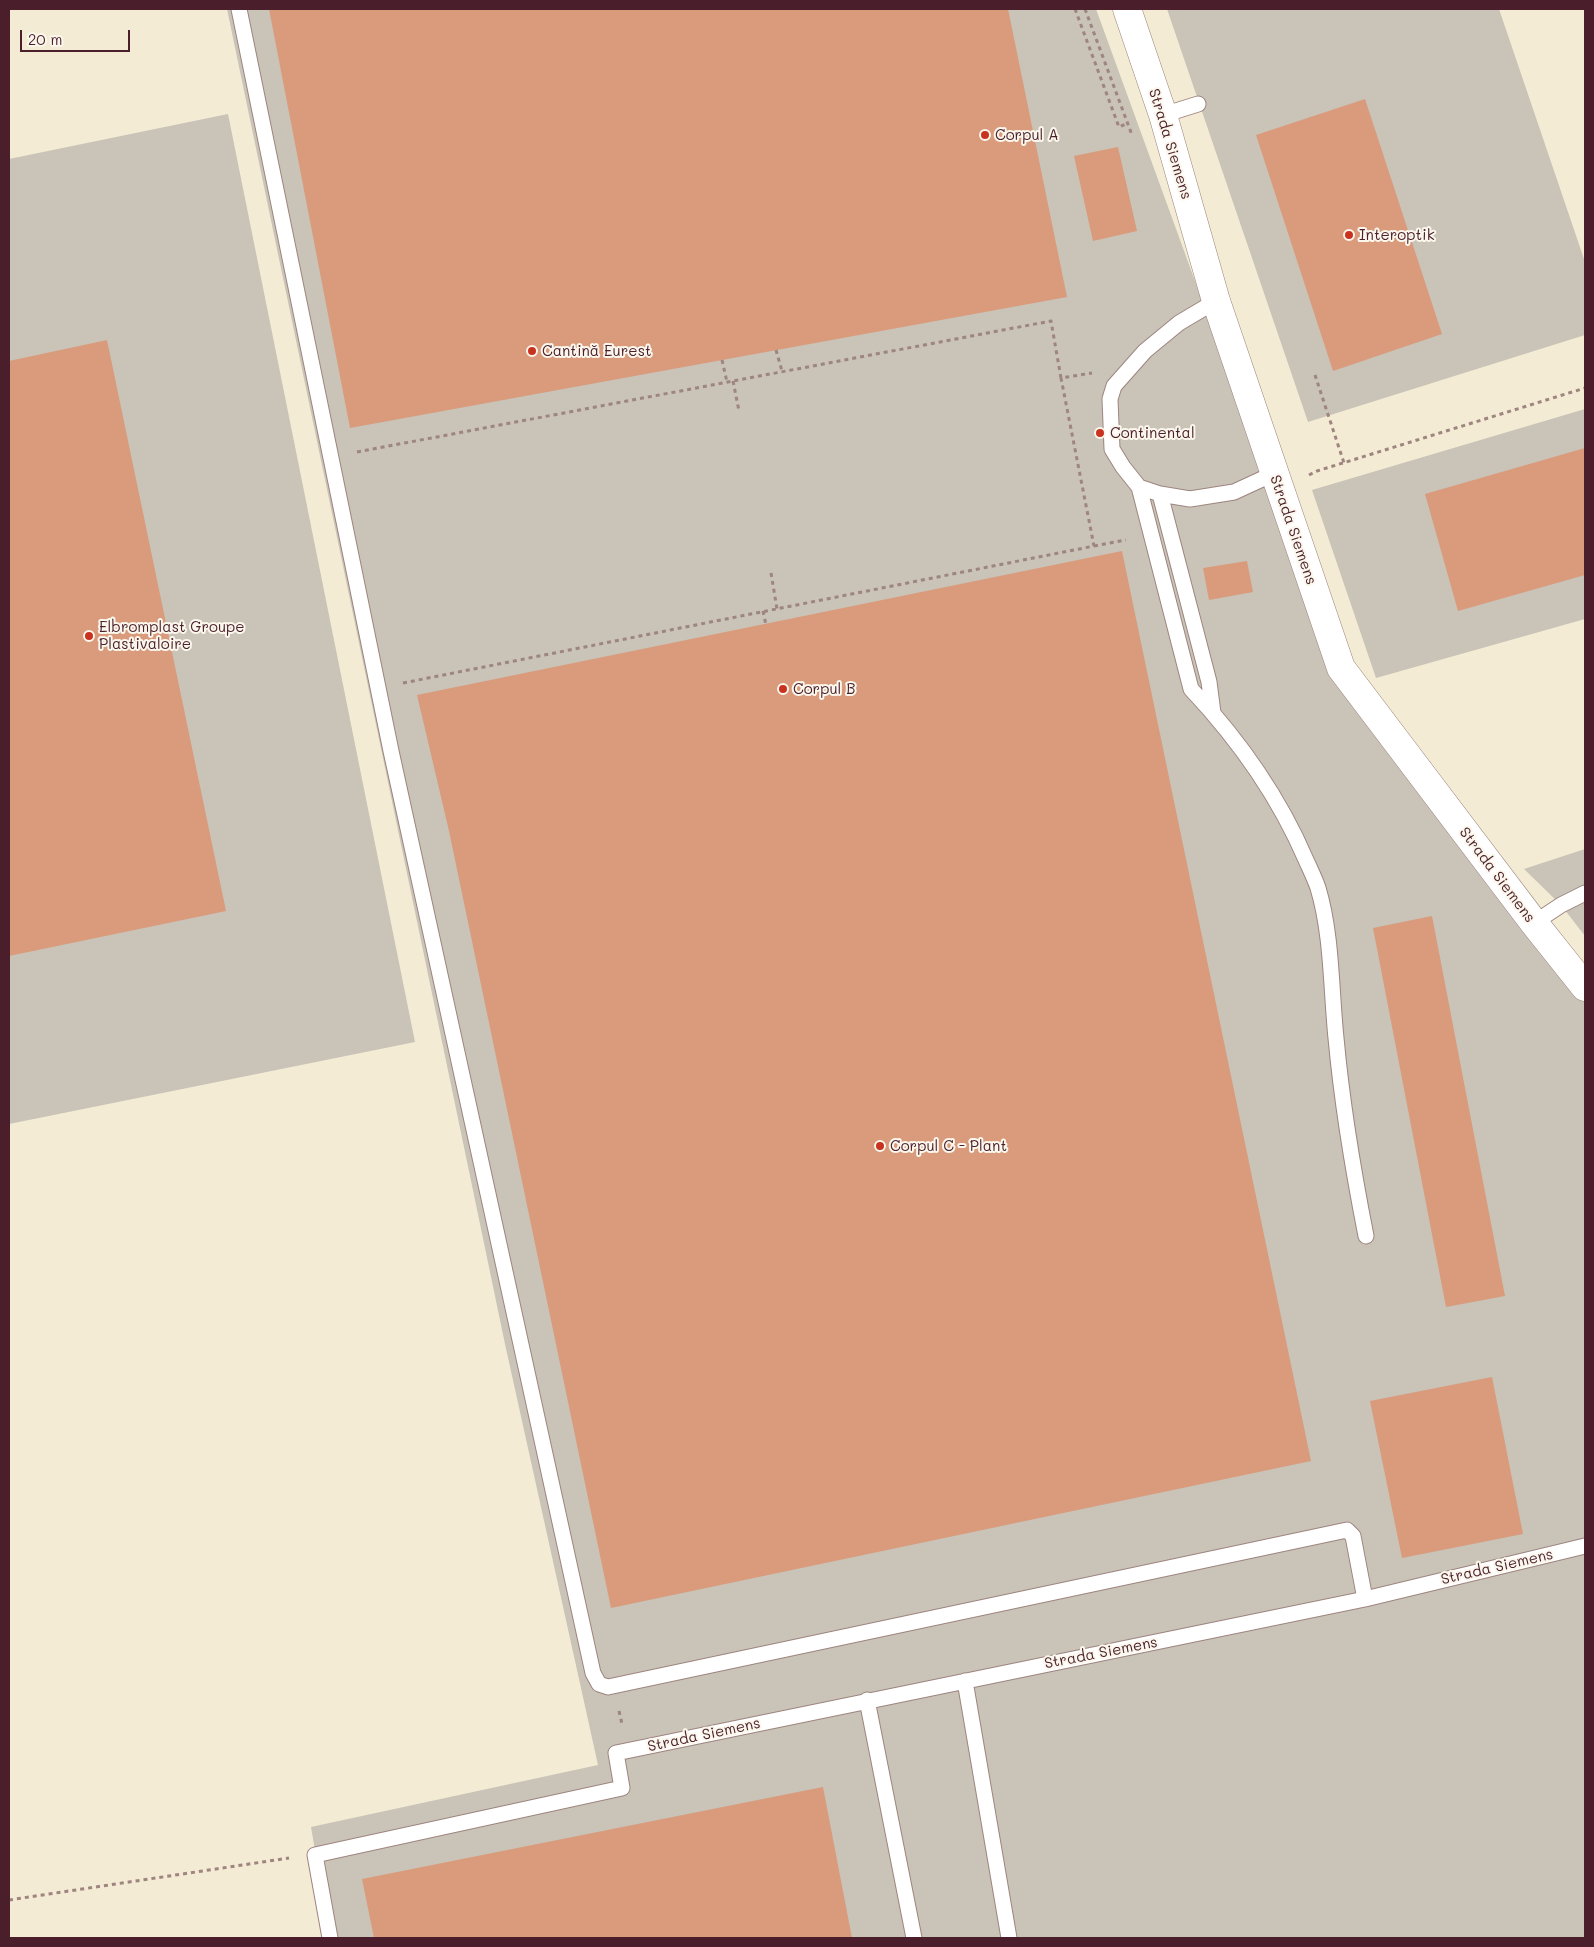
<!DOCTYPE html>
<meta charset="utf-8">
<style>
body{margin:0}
#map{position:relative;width:1594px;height:1947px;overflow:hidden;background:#f3ebd3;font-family:Mali,sans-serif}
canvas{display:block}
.frame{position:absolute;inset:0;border:10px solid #4a1f2b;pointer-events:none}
.scale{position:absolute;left:20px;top:30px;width:110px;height:22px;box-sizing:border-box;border:2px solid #4a1f2b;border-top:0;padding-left:6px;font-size:15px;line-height:18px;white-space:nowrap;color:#4a1f2b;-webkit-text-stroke:4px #fbf7ec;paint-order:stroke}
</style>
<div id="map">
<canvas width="1594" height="1947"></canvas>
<div class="frame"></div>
<div class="scale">20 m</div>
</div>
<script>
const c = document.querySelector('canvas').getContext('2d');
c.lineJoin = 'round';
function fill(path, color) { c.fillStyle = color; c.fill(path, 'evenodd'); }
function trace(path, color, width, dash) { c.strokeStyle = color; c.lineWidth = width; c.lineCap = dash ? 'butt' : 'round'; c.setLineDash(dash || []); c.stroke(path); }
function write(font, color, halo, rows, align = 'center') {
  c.font = font + ' Mali,sans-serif'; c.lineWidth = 4; c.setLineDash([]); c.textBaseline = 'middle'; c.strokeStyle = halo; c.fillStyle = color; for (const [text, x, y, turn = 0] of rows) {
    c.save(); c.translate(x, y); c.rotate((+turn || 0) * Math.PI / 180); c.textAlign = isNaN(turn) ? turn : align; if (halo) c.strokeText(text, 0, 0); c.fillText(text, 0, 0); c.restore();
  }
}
fill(new Path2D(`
 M227,9H1096L1247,424L1348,655L1585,965V1938H330L311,1827L598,1765L505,1344Z
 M1167,9H1499L1585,262V335L1308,422Z
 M228,114L415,1042L9,1124V159Z
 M1585,409V619L1376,678L1312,490Z
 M1585,849V936L1561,905L1524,869Z`), '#c9c3b8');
fill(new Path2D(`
 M269,9H1008L1067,297L350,428Z
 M1365,99L1442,334L1333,371L1256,135Z
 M1118,147L1137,231L1093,241L1074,156Z
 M107,340L226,911L9,956V361Z
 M1585,448V575L1458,611L1425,494Z
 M1122,551L1311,1461L611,1608L449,831L417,695Z
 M1247,561L1253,592L1209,600L1203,568Z
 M1432,916L1505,1296L1446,1307L1373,928Z
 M1492,1377L1523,1534L1402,1558L1370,1401Z
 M823,1787L852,1938H374L362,1879Z`), '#d99b7b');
const service = new Path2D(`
 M239,9L391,751L593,1673L599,1684L608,1687L1347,1530L1353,1536L1365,1599
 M1163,115L1198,104
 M1216,301L1179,323L1145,351L1114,386L1110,399L1112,449L1123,467L1139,487L1160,494L1190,499L1234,492L1273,474
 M1139,487L1191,689C1238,739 1279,797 1306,860C1310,869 1315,879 1318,888C1332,934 1331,990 1336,1038C1342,1104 1353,1170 1366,1236
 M1160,494L1209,682L1213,713
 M1534,923L1561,905L1585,893
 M965,1681L1009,1938
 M867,1700L914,1938
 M330,1938L315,1855L622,1788L616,1753L1365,1599L1585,1546`);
const minor = new Path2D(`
 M1127,9L1163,115L1216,301L1341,668L1534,923L1585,987`);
trace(service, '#9e857f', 17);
trace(minor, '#9e857f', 29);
trace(new Path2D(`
 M1075,9L1119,127L1128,123
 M1085,9L1132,135
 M776,350L782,371
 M722,360L727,382
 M1315,375L1344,463
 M733,381L739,411
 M357,452L1051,321L1061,378
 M1309,475L1317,471L1585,388
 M1094,546L1126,540
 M771,573L777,609
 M763,611L766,625
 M403,683L1094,546L1061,378L1092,373
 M619,1711L622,1724
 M9,1900L289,1858`), '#9e857f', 3, [4, 4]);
trace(service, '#fff', 15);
trace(minor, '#fff', 28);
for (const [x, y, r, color] of [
 [985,135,5,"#c8321e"],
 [1349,235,5,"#c8321e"],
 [532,351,5,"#c8321e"],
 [1100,433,5,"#c8321e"],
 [89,636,5,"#c8321e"],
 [783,689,5,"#c8321e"],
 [880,1146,5,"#c8321e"]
]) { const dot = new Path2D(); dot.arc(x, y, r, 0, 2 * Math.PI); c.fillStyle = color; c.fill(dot); trace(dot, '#fbf7ec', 2); }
write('15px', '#4a1f2b', '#fbf7ec', [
 ["Corpul A",995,135],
 ["Interoptik",1359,235],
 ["Cantină Eurest",542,351],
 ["Continental",1110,433],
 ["Elbromplast Groupe",99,627],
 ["Plastivaloire",99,644],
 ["Corpul B",793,689],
 ["Corpul C - Plant",890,1146]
], 'left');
write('15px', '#4a1f2b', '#fbf7ec', [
 ["Strada Siemens",1170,144,73],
 ["Strada Siemens",1293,530,71],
 ["Strada Siemens",1497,875,53],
 ["Strada Siemens",1497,1567,-13],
 ["Strada Siemens",1101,1653,-11],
 ["Strada Siemens",704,1735,-12]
]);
</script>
